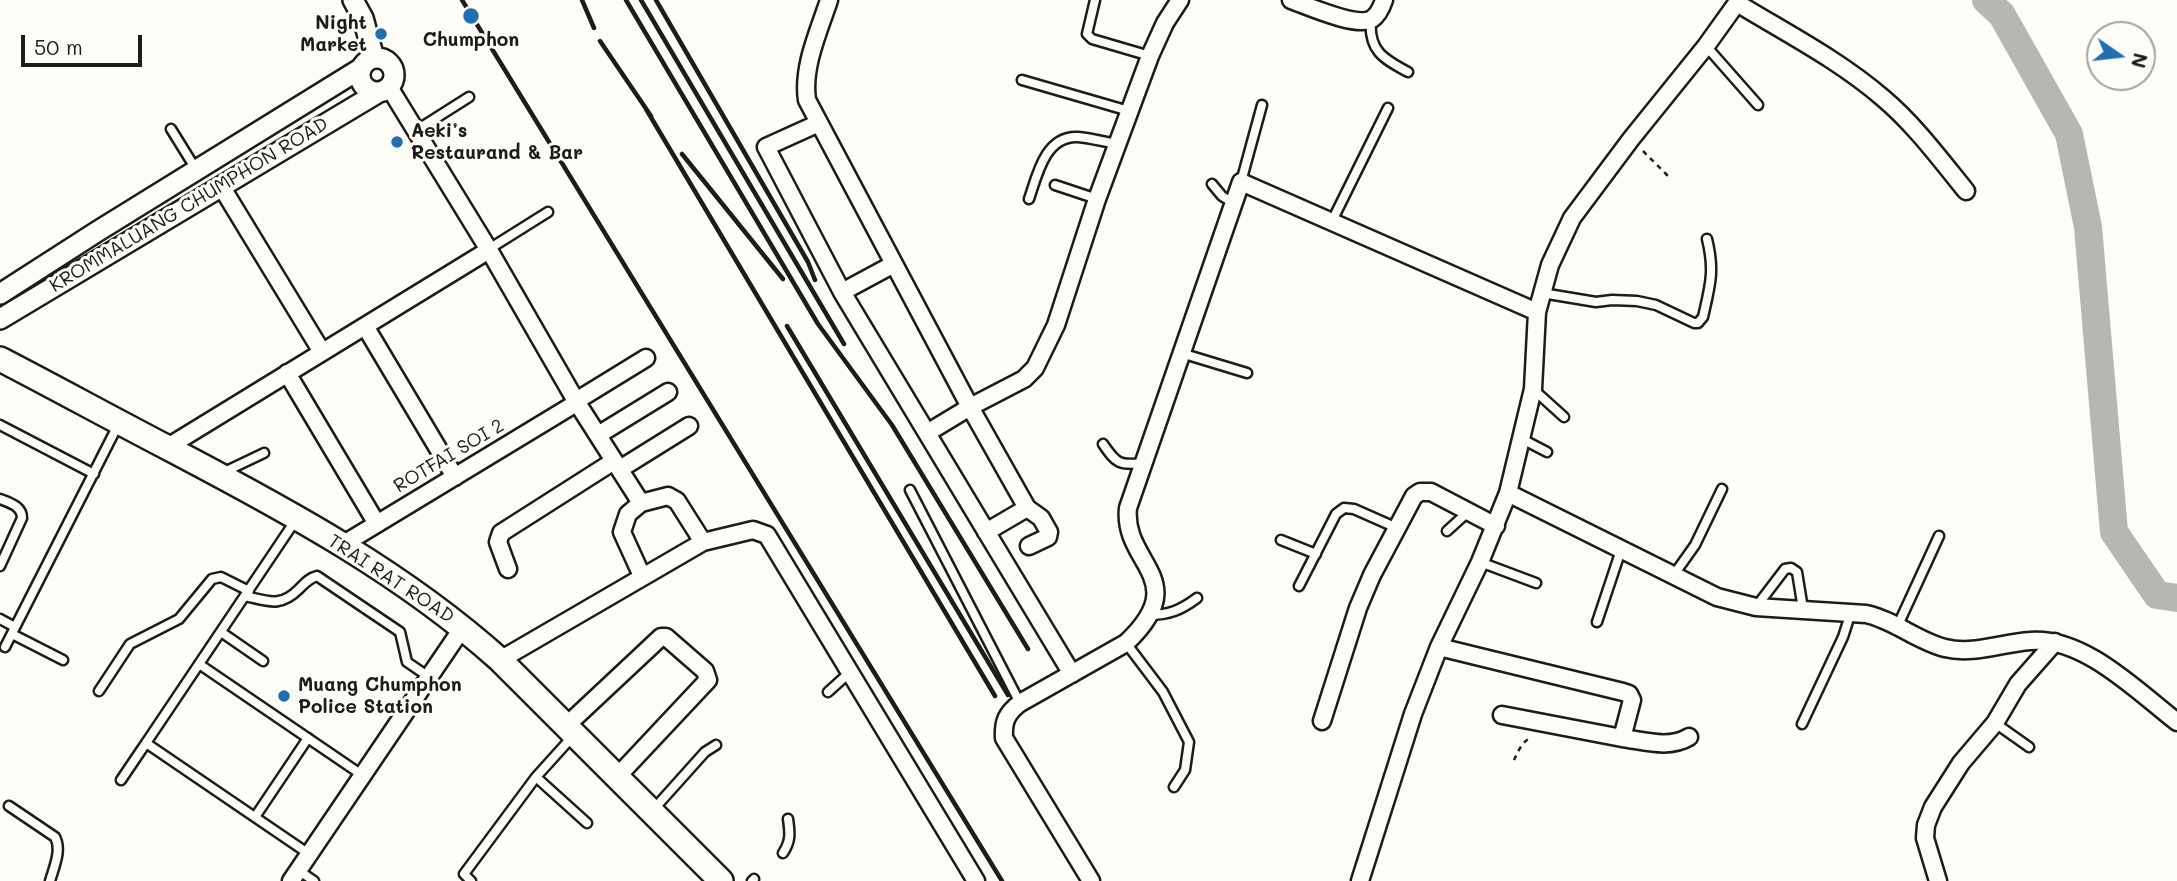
<!DOCTYPE html>
<meta charset="utf-8">
<style>
body{margin:0}
#map{position:relative;width:2177px;height:881px;overflow:hidden;background:#fdfcf7;font-family:Mali,sans-serif}
canvas{display:block}
.north{position:absolute;left:2086px;top:21px;width:70px;height:70px;box-sizing:border-box;background:#fdfcf7;border:2px solid #a3a29f;border-radius:50%;rotate:104deg;font-size:19px;font-weight:700;line-height:28px;text-align:center;color:#1c1c1c}
.north::after{content:'';display:block;margin:auto;width:24px;height:32px;background:#1f6fb2;clip-path:polygon(50% 0,100% 100%,50% 72%,0 100%)}
.scale{position:absolute;left:21px;top:35px;width:121px;height:32px;box-sizing:border-box;border:4px solid #1c1c1c;border-top:0;padding-left:9px;font-size:21px;line-height:24px;white-space:nowrap;color:#1c1c1c;-webkit-text-stroke:5px #fdfcf7;paint-order:stroke}
</style>
<div id="map">
<canvas width="2177" height="881"></canvas>
<div class="north">N</div>
<div class="scale">50 m</div>
</div>
<script>
const c = document.querySelector('canvas').getContext('2d');
c.lineJoin = 'round';
function trace(path, color, width, dash) { c.strokeStyle = color; c.lineWidth = width; c.lineCap = dash ? 'butt' : 'round'; c.setLineDash(dash || []); c.stroke(path); }
function write(font, color, halo, rows, align = 'center') {
  c.font = font + ' Mali,sans-serif'; c.lineWidth = 6; c.setLineDash([]); c.textBaseline = 'middle'; c.strokeStyle = halo; c.fillStyle = color; for (const [text, x, y, turn = 0] of rows) {
    c.save(); c.translate(x, y); c.rotate((+turn || 0) * Math.PI / 180); c.textAlign = isNaN(turn) ? turn : align; if (halo) c.strokeText(text, 0, 0); c.fillText(text, 0, 0); c.restore();
  }
}
trace(new Path2D(`
 M1986,0L2002,15L2069,134L2088,227L2114,532L2157,595L2177,598`), '#b7b6b2', 28);
const service = new Path2D(`
 M1095,0L1087,34L1092,39L1150,56
 M1371,19C1368,50 1383,59 1408,72
 M1706,46L1758,105
 M1022,80L1129,111
 M171,129L197,171
 M417,130L469,97
 M1241,182L1262,105
 M1212,184L1222,196L1233,203
 M1055,185L1097,199
 M1029,199C1037,176 1045,135 1078,137C1091,138 1104,142 1117,144
 M1331,223L1388,108
 M489,249L548,212
 M1542,293L1596,302L1612,300L1637,301L1656,305L1694,323H1698L1703,317C1710,286 1715,271 1707,239
 M1181,353L1247,373
 M1533,389L1564,417
 M0,425L94,474
 M1522,439L1547,452
 M1103,444C1116,463 1119,466 1143,463
 M222,473L264,453
 M910,490L1020,703
 M0,499C10,503 22,506 22,518L0,566
 M295,521L146,743L309,854
 M1447,531L1469,511
 M1281,540L1316,554
 M1480,562L1536,583
 M1673,576L1695,545L1722,489
 M1299,586L1336,514L1344,508L1354,509L1397,528
 M245,596C268,601 280,608 299,589C305,583 309,578 317,576L400,632L407,662L429,677
 M1756,607L1785,569L1791,568L1797,572L1803,609
 M1149,615C1169,615 1181,610 1197,598
 M0,619L15,627
 M1597,622L1621,550
 M1898,625L1939,536
 M221,632L263,661
 M12,634L63,660
 M1126,643L1163,692L1189,742L1185,770L1174,787
 M5,647L118,425
 M199,664L362,775
 M99,691L130,644L179,619L212,579L221,577L249,591
 M828,692L849,673
 M1995,723L2029,747
 M1802,724L1843,637L1851,612
 M536,777L587,823
 M121,780L146,743
 M9,806L55,837C62,850 54,867 50,881
 M653,810L705,752L716,745
 M255,817L308,738
 M783,853C791,841 790,833 788,819
 M298,870L314,881
 M471,881L464,874L536,777L573,736
 M752,881L754,879`);
const minor = new Path2D(`
 M829,0C819,31 802,67 807,100L970,407L1027,508L986,532
 M1291,0C1308,6 1357,28 1372,19C1378,15 1382,6 1384,0
 M1737,3C1786,33 1839,60 1883,98C1914,124 1940,159 1966,191
 M389,87L489,250L576,401L641,503L668,496L677,501L703,542L753,530L767,535L976,881
 M819,123L766,147L842,292L1072,674
 M221,186L322,352
 M842,292L894,264
 M365,326L455,477
 M287,373L377,524
 M576,401L646,358
 M927,433L970,407L1024,379L1035,368L1056,325L1097,199L1150,56L1165,23L1180,0
 M598,435L668,392
 M166,448L489,250
 M620,469L689,426
 M1508,493L1717,597L1756,607L1866,614C1894,620 1917,641 1945,648C1973,655 2002,643 2030,641C2083,636 2137,691 2177,722
 M641,503L628,514L622,532L642,576
 M1027,508L1041,518L1049,532L1048,537L1029,546
 M342,545L578,402
 M508,569L498,542L501,533L614,461
 M1439,647L1623,692L1629,694L1632,700L1622,738L1502,715
 M500,660L703,542
 M1322,721L1358,608L1372,575L1414,496L1420,492H1431L1496,526
 M566,726L661,637H666L705,671L708,680L616,778
 M1622,738C1645,741 1669,749 1689,737
 M291,881L463,627
 M1091,881L1004,738C1003,721 1007,713 1020,703L1126,643C1194,579 1122,564 1128,508L1241,182L1537,312
 M1360,881L1413,714L1439,647L1480,562L1508,493L1533,389L1537,312L1550,265L1572,218L1631,139L1706,46L1739,0
 M1938,881L1925,838L1926,825L1933,807L1961,763L1995,723L2018,684L2055,642`);
const tertiary = new Path2D(`
 M353,0L363,18L374,58
 M360 75a17 17 0 1 1 34 0a17 17 0 1 1-34 0Z
 M0,294L98,231L360,69
 M0,319L379,92`);
const secondary = new Path2D(`
 M0,359C58,389 116,421 174,451C288,511 403,573 500,660L721,881`);
trace(service, '#1c1c1c', 13);
trace(minor, '#1c1c1c', 21);
trace(tertiary, '#1c1c1c', 24);
trace(secondary, '#1c1c1c', 28);
trace(new Path2D(`
 M1643,151L1668,176
 M1514,760C1518,752 1522,741 1531,738`), '#1c1c1c', 2.5, [5, 5]);
trace(service, '#fdfcf7', 8);
trace(minor, '#fdfcf7', 16);
trace(tertiary, '#fdfcf7', 19);
trace(secondary, '#fdfcf7', 23);
trace(new Path2D(`
 M462,0L1002,881
 M582,0L594,28
 M626,0L818,324L892,425L1028,649
 M641,0L844,344
 M656,0L808,262L815,280
 M600,41L651,116
 M646,109L995,696
 M682,154L783,279
 M787,326L1008,695`), '#1c1c1c', 4.5);
for (const [x, y, r, color] of [
 [471,16,9,"#1f6fb2"],
 [381,34,7,"#1f6fb2"],
 [397,142,7,"#1f6fb2"],
 [284,696,7,"#1f6fb2"]
]) { const dot = new Path2D(); dot.arc(x, y, r, 0, 2 * Math.PI); c.fillStyle = color; c.fill(dot); trace(dot, '#fdfcf7', 2.5); }
write('bold 19px', '#1c1c1c', '#fdfcf7', [
 ["Night",367,23,"right"],
 ["Market",367,45,"right"],
 ["Chumphon",471,40,"center"],
 ["Aeki’s",411,131],
 ["Restaurand & Bar",411,153],
 ["Muang Chumphon",298,685],
 ["Police Station",298,707]
], 'left');
write('19px', '#1c1c1c', '#fdfcf7', [
 ["KROMMALUANG CHUMPHON ROAD",189,205,-31],
 ["ROTFAI SOI 2",449,456,-31],
 ["TRAI RAT ROAD",391,579,33]
]);
</script>
